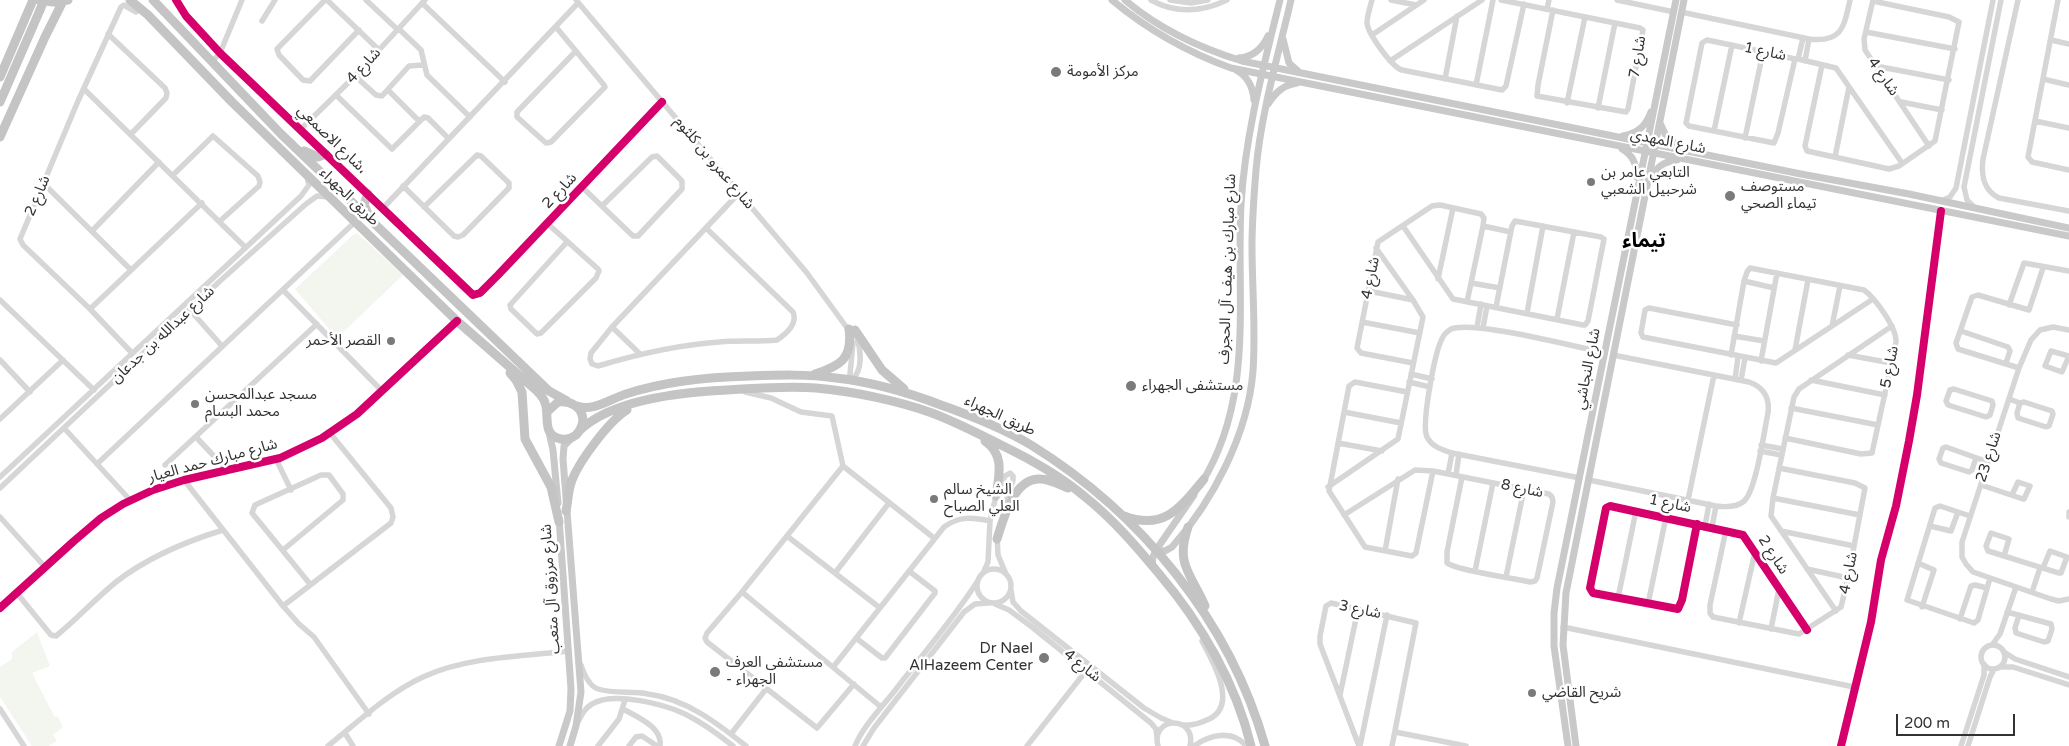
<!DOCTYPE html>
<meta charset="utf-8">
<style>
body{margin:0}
#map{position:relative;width:2069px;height:746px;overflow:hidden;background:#fff;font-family:"Varela Round",sans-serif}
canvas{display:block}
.scale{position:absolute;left:1896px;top:714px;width:119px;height:22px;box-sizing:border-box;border:2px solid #323232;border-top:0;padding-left:6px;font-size:15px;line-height:18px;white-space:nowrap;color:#323232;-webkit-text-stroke:4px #fff;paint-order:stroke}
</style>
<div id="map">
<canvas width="2069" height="746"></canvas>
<div class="scale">200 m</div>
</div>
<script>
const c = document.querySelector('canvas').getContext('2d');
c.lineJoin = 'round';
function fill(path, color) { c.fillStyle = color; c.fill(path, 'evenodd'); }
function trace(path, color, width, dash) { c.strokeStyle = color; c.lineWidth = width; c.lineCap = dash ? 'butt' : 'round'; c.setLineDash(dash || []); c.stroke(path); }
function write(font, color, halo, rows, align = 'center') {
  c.font = font + ' "Varela Round","Noto Sans Arabic",sans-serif'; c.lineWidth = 5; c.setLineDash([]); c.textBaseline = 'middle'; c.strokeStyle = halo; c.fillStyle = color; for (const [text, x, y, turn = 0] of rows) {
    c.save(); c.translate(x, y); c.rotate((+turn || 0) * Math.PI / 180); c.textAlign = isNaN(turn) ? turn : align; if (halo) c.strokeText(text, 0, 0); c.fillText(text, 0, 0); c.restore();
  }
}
fill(new Path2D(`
 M357,233L403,275L337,338L295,289L353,235Z
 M37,632L50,666L32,673L54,716L58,717L63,727L53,735L57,741L48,746H32L0,697V667L12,659V652Z`), '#f2f6ee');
trace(new Path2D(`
 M176,0L186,16L220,53L473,295L480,293L498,275L662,102
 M325,0L277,49L279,55L303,80L310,81L359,30
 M327,0L379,50
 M366,0L398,30
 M576,0L807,273L850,332
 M1151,0C1176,14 1202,12 1227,0
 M1170,0L1191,3L1208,0
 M1372,0C1370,7 1367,16 1367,23C1368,34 1392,67 1402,70L1502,90L1506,86L1524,4
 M1391,0L1416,5
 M1501,0L1640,28L1643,30L1628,109L1626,112L1537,96L1538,85L1553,10
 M1617,0L1674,12
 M1873,0L1864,39L1865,50L1929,146
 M2018,0L1983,159C1981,175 1983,190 1999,198L2069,211
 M2058,0L2028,157L2032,162L2069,170
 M422,3L505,82
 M1547,9L1549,0
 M1681,12L1809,39C1842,43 1844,27 1850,0
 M262,21L275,0
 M556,27L604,85L605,87L551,142L546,143L517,117V112L576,51
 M399,29L421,50L427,75L470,117
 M1866,32L1955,49
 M108,34L165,88L167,93L166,98L131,134
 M1372,35L1424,0
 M2051,40L2069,44
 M1795,59L1778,133L1774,143L1689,126L1686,123L1702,43L1707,40C1736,46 1765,52 1795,59H1798L1836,68L1902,163
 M1798,59L1803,38
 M1390,61L1482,0
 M1805,61L1809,39
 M212,62L220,53L242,0
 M1822,65L1805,146L1807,151L1889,169L1899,166L1935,141L1959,22L1949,17L1873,1
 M1876,66L1949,80
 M355,76L376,95L382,96L409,66L423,65
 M1445,79L1457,16
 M2043,79L2069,85
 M1476,85L1493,0
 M84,89L245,247
 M388,90L419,121
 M336,95L392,149L424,117L428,118L448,138
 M1901,102L1942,110
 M1567,103L1585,17
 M1598,108L1615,23
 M2035,121L2069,128
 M301,129L355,76L425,0
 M1714,131L1732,45
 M1745,138L1763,52
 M1835,157L1849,87
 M173,175L213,136L258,176L260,182L259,186L220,221
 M44,184L131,270
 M403,186L454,236L458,237L463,235L509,188V183L481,156L477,155L424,207
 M582,187L633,236H638L682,189V181L657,156L652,157L602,206
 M1941,201L1950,197L1956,188L1993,0
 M1974,207L1967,200L1964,187L2001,0
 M383,208L578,3
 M548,224L598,269L599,271L596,278L541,333L537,334L511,309L510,305L567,242
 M1403,226L1453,299L1583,325H1585L1588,321L1604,239L1601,237L1515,221L1512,226L1496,307
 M1483,226L1511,232
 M707,229L793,312C798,324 786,334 777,340C758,342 738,340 719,342C677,345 638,354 598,366L592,364L590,359L591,353L612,327L738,194
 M92,231L159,162
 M1438,279L1453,208
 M1744,281L1774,288
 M1471,283L1500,288
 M283,290L382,391
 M1369,291L1413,300
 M0,300L94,390
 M2009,305L2024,263L2069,271
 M90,309L202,203
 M190,310L222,346
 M1527,313L1543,226
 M1557,319L1574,232
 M1362,322L1420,333
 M1737,325L1649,308L1645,310L1641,333L1643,337L1776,363L1873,299
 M1832,326L1840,286
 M612,327L639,353
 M1477,327L1481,304
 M1483,328L1487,306
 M2069,330L2053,327L2040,330L2031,340L2019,368L1962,542V557L1966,564L1973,572L2051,599L2059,601L2069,599
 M1961,331L2008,347L2010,351L2006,363
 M1734,336L1764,341
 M1795,350L1808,280
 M2051,351L2069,356L2062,372L2045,366Z
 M132,353L90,309L23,245L20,239L78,101L121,7L124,5L136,12L140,8
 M1731,355L1744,281L1747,272L1750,268L1864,290C1875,298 1897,328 1896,342L1872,453L1861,454L1785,438
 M1848,355L1891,363
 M0,360L30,392
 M1761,361L1777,273
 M1413,363L1361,353L1357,348L1378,242L1432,206L1440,205L1481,214L1484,218L1483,226L1467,302
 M2019,368L1958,349L1956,343L1972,297L1978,295L2029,310L2043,268
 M1411,374L1432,379
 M1735,379L1738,357
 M852,380L850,374L853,343
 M852,380C863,370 861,351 857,338
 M1741,380L1745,358
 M1811,380L1885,395
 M1409,382L1430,387
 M1954,389L1992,401L1993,405L1990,415L1986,417L1948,405L1946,401L1950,390Z
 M745,392L771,398L801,412L832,416L843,466L934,538
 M1407,392L1355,382L1349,386L1329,491L1365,547L1412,556L1416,553L1433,471
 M2009,399L2020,403L2024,402L2052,411L2053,414L2049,426L2046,427L2018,418L2017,413L2020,403
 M1791,408L1878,425
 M1344,412L1401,423
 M0,419L63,360
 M64,428L131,501
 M196,437L227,470
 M1338,443L1382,451
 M1761,445L1783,449
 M1760,451L1781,455
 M1976,458L1972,470L1969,472L1941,463L1939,459L1943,448L1946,447L1988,462
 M276,459L291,490
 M97,464L355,222
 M165,465L317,324
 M843,466L742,592L707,633L705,638L707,642L817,728L854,684
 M1448,474L1452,453
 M1456,475L1459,454
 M0,477L301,196L309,185L307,177
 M1580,478L1452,453C1443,450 1432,447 1427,437C1421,425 1435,349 1443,337C1444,334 1448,331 1451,329C1472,320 1577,347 1605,353
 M184,480L283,606L299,624L314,637L369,714
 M1589,480L1716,506C1724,507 1735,508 1743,502C1756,493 1764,431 1768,413C1770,397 1763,387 1749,382L1613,355
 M1981,485L2023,499H2024L2030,486L2018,482L2012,495
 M1328,487L1398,439L1423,317L1413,300L1376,248
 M0,488L220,281L306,204L317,196L328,197
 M1773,498L1860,515
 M1688,500L1714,375
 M2069,512V517
 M1344,515L1415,470L1433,471L1549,494L1552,497L1553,502L1537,578L1535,581L1530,582C1514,578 1458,571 1447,563V552L1462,477
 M1970,516L1940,506L1935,508L1907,600L1974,623L1978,620L1990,578
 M0,517L45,567
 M1697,524L1682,600L1678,609L1593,593L1590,588L1606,508L1610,506L1743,535L1807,630
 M1705,526L1709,504
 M1930,526L1951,531L1958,512
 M1712,527L1716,506
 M1726,530L1710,605V613L1713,617L1799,634L1841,607L1848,578L1865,488L1855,483L1779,468
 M1781,531L1854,546
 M787,536L880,608
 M997,536L998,555L1006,574
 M283,550L343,500V494L329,475H321L255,505L252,513L310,584
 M1385,551L1398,479
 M2004,556L2009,539L1991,533L1986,546L1988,551C2011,558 2035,566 2059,573H2061L2067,557L2050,551L2043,568
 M1918,563L1934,570L1922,607
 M977 586a17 17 0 1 1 34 0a17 17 0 1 1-34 0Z
 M1807,569L1848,578
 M984,571L988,562L990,521L996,496L1005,476L1010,473L1013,476V480L1002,512
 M1475,571L1493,483
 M835,573L889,503
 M1506,577L1524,489
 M1011,590L1013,602L1021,611L1144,708L1161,718L1173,723
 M16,592L51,635L56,636C77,619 95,599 116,582C148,557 184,542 223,530
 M742,592L881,707
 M2032,592L2040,568
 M1618,598L1636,511
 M995,604L1009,610L1032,627L1151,723L1156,729L1157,738
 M1648,604L1666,517
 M283,606L391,523L393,517L391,508L330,433
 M0,608L74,541L101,518L123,504L153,490L184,480L280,458L322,438L357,414L457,321
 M1836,611L1771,516L1773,498L1794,397L1799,389L1892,326
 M2007,612L2051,624L2052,629L2048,641L2044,642L2016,633L2015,628L2019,615
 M1960,619L1971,586L1975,585L1987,588
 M1739,623L1755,552
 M1563,627L1854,687
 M1771,629L1779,589
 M856,638L882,658H885L935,593V591L909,571
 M1992,645L2000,634L2016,587
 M1981 657a12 12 0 1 1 24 0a12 12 0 1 1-24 0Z
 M2004,652L2015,659L2069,677
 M581,665C584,674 589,686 598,689C614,694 632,691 648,694C686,699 717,723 746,746
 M834,666L944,527C959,516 972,517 990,521
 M2000,667H2013L2069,685
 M1340,695L1358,609
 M0,709L24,746
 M623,709C637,717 663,727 660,746
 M578,722C582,714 585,708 592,704C613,691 664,704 685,714C703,723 718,734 733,746
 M1183,725C1193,726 1201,723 1209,719C1239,705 1212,660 1202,641
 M1395,732L1466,746
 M345,733L353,746
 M731,734L766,689
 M328,746C358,722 388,693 423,677C465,657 523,656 569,651
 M598,746L619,719L625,700
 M629,746L636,737L642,736L657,746
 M855,746C863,727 880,709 893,693C921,656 952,621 977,582
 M863,746L874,728L964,612L975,604L988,603
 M1027,746L1082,676L1083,666
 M1158,746C1150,716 1197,715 1190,746
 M1194,746C1209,735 1233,729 1246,746
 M1359,746L1320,644V636L1326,606L1331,603L1416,623L1392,746
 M1360,746L1387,615
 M1841,746L1871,622L1881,560L1896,506L1909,441L1917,395L1941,211
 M1961,746L1984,675V664
 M1968,746L1990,677L1994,669`), '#d6d6d6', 5.5);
trace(new Path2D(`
 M1112,0C1148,30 1187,52 1231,68L2069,236
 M1125,0C1159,29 1200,48 1242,61L1801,174L1909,194L2069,228
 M1283,39L1289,63L1298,71
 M1239,58C1253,57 1262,49 1268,36
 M1236,70C1247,76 1253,87 1254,100
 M1268,104C1275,93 1283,85 1297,83
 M1660,123L1666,136L1679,147
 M1623,136C1638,133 1646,126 1651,112
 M1622,149C1633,155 1637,165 1637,177
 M1649,180C1657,168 1661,162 1677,160
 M549,432L553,450L558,503
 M1201,484C1255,397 1236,301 1241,205C1245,136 1263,68 1280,0
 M559,518L571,689L570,711L559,746
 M1156,550L1165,551L1172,547C1213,501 1248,434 1253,371C1256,329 1252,288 1252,246C1252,221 1254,195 1256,170C1261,113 1278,56 1291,0
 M1152,565L1153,557L1156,550L1194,495
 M570,746L576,726L581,692L563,459L564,446L573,437
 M1568,746L1554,646V613L1557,588L1676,0
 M1576,746L1563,645L1566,593L1684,0`), '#c9c9c9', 7);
trace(new Path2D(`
 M39,0L53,2L68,0
 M130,0L148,15L232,102L457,321L536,390C540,394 544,398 545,403C550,416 541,435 561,439C566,440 572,438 576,435C580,431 582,426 583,421C583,407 570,400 558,402L547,412
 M153,0L281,134L526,369L549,391L567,401
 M0,77L33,0
 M0,102L40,10
 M0,137L45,37L63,1
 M304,151L318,157L326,154
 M368,214L364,204L368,194
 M855,330L882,370L904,389
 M510,373L516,380L522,392L525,439L551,487L559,522
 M815,374C840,366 853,359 849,329
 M577,406C593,412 610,399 626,394C665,381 708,377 750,376C778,375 807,374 836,378C872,382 907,392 941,405C972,416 1003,428 1031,445C1141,513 1230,621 1265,746
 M579,431C612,399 684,392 727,390C757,388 787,386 816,388C852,391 899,401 932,413C956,422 979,434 1001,445C1030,459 1059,475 1084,496C1113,519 1137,547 1160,575C1201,623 1236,684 1251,746
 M985,441C1005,455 999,475 996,496
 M566,511C568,502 568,490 572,480C580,460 609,421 627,410
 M1124,516C1164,531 1180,508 1204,479
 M1188,527C1175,565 1191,573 1205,606
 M997,539C1003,520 1013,480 1038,479C1048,478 1058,484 1068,488`), '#c4c4c4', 9);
trace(new Path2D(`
 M40,10L44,0`), '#c4c4c4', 9);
trace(new Path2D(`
 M176,0L186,16L220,53L473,295L480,293L498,275L662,102
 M1697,524L1682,600L1678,609L1593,593L1590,588L1606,508L1610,506L1743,535L1807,630
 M0,608L74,541L101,518L123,504L153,490L184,480L280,458L322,438L357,414L457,321
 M1841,746L1871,622L1881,560L1896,506L1909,441L1917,395L1941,211`), '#d6006c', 8);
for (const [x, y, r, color] of [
 [1056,72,6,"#7a7a7a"],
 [1591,182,5,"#7a7a7a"],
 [1730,196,6,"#7a7a7a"],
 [391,341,5,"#7a7a7a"],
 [1131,386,6,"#7a7a7a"],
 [195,404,5,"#7a7a7a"],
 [934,499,5,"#7a7a7a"],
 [1044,658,6,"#7a7a7a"],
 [715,672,6,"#7a7a7a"],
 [1532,693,5,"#7a7a7a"]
]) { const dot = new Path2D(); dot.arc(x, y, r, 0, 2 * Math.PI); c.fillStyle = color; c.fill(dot); trace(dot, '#fff', 2); }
write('15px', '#323232', '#fff', [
 ["شارع 1",1765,52,12],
 ["شارع 7",1638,57,-81],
 ["شارع 4",364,66,-47],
 ["شارع 4",1883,77,55],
 ["شارع الاصمعي،",332,140,44],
 ["شارع المهدي",1668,142,11],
 ["شارع عمرو بن كلثوم",714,163,50],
 ["شارع 2",560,191,-47],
 ["شارع 2",38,196,-67],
 ["طريق الجهراء",349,197,44],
 ["شارع مبارك بن هيف آل الحجرف",1228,269,-88],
 ["شارع 4",1371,278,-79],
 ["شارع عبدالله بن جدعان",163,335,-43],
 ["شارع 5",1890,367,-79],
 ["شارع النجاشي",1588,369,-79],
 ["طريق الجهراء",1000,416,25],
 ["شارع 23",1989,457,-72],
 ["شارع مبارك حمد العيار",213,461,-15],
 ["شارع 8",1522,489,12],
 ["شارع 1",1670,504,12],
 ["شارع 2",1773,555,57],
 ["شارع 4",1849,573,-79],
 ["شارع مرزوق آل متعب",551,589,-94],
 ["شارع 3",1360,610,12],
 ["شارع 4",1082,666,39]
]);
write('15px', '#323232', '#fff', [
 ["مركز الأمومة",1067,72],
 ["التابعي عامر بن",1601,173],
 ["شرحبيل الشعبي",1601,190],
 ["مستوصف",1741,187],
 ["تيماء الصحي",1741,204],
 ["القصر الأحمر",381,341,"right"],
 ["مستشفى الجهراء",1142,386],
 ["مسجد عبدالمحسن",205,395],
 ["محمد البسام",205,412],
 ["الشيخ سالم",944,490],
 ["العلي الصباح",944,507],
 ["Dr Nael",1033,649,"right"],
 ["AlHazeem Center",1033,666,"right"],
 ["مستشفى العرف",726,663],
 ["- الجهراء",726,680],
 ["شريح القاضي",1542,693]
], 'left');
write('bold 20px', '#000', '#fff', [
 ["تيماء",1644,242]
]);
</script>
